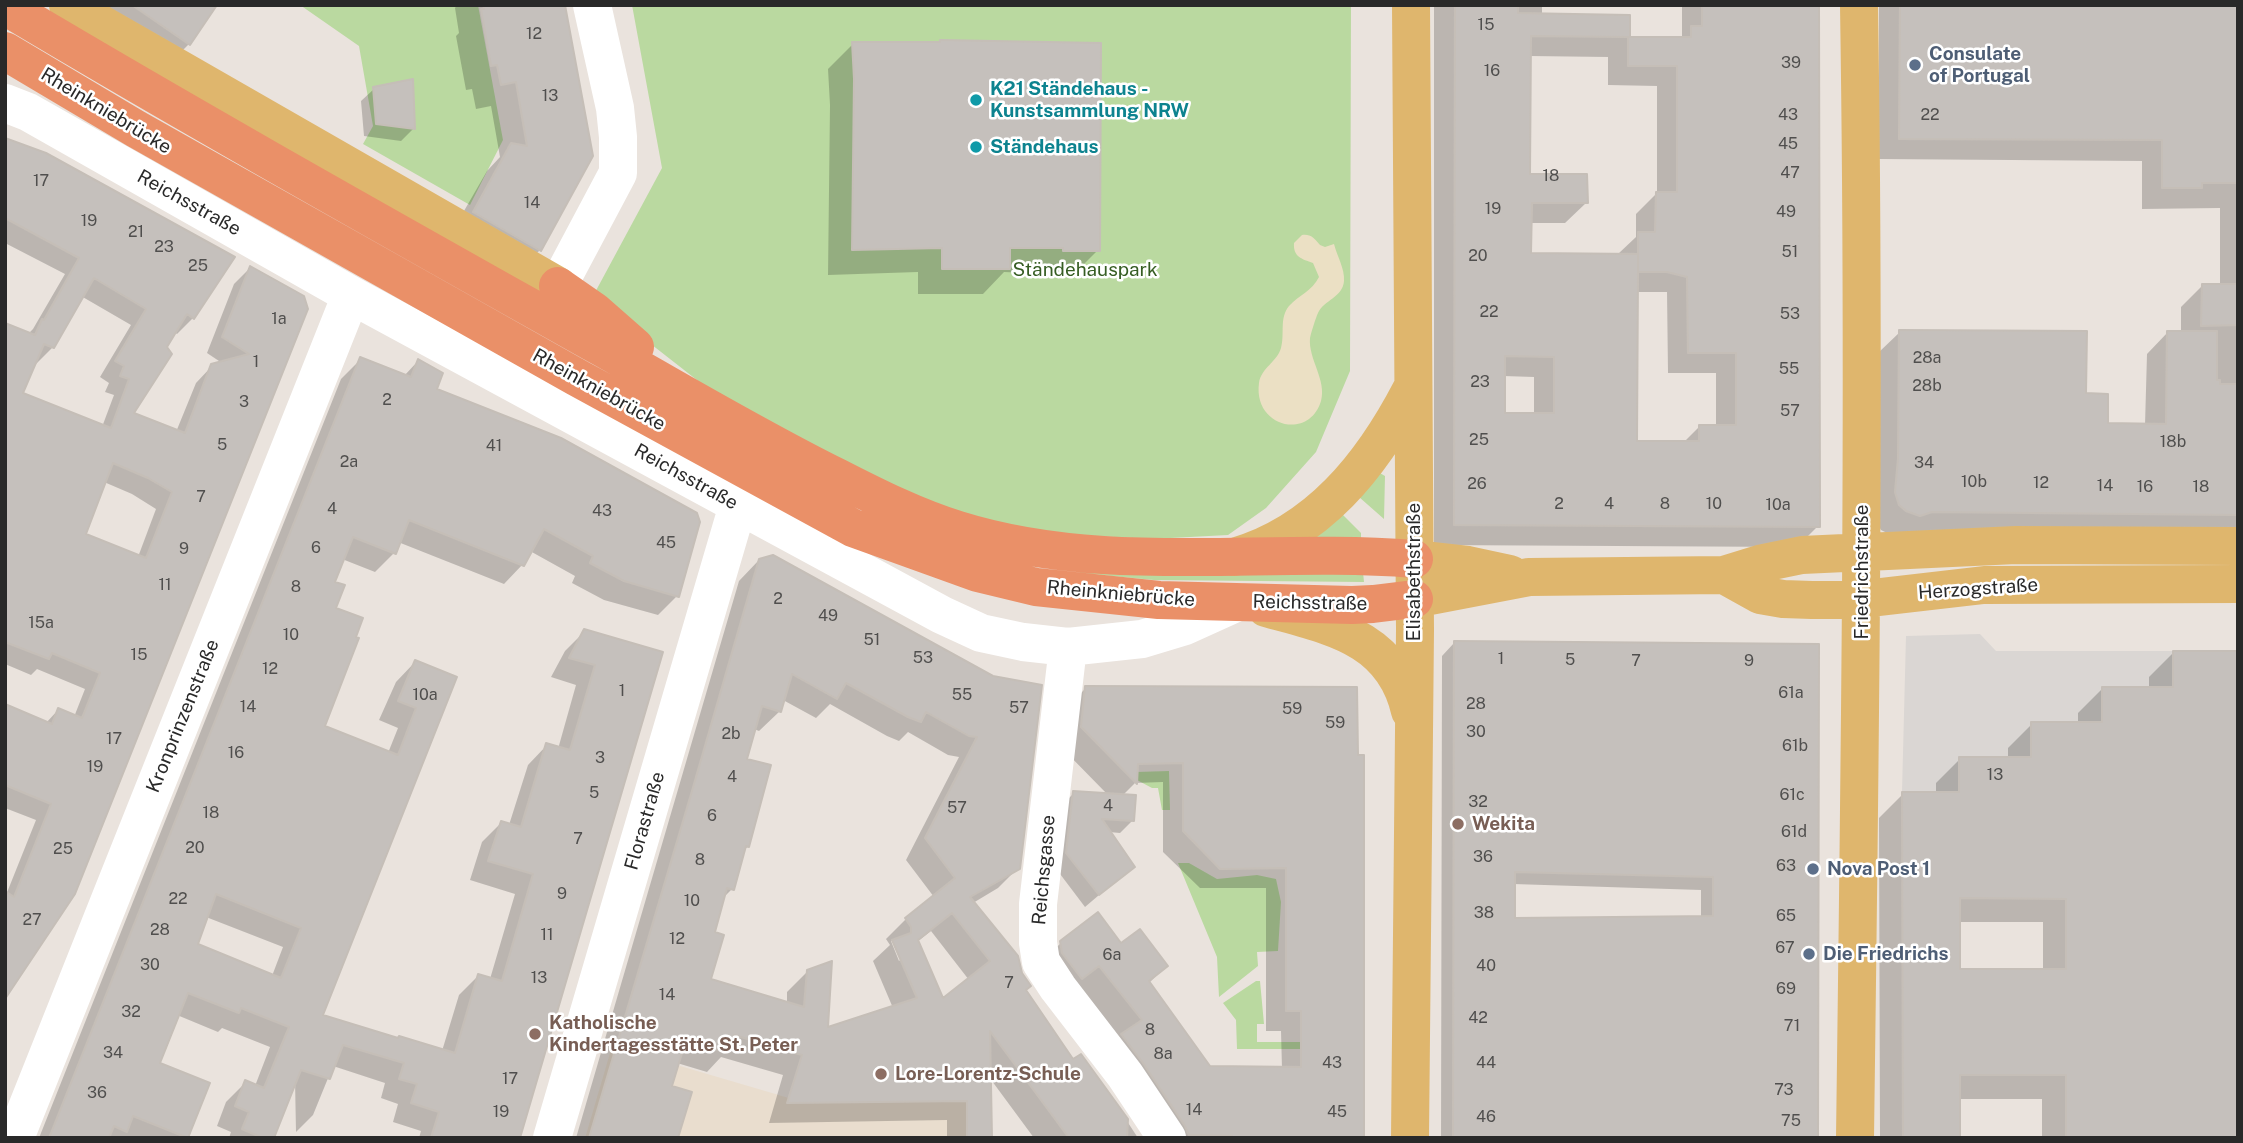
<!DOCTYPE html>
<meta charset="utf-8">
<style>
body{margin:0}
#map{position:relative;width:2243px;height:1143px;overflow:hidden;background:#eae3dd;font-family:"Public Sans",sans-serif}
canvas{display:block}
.frame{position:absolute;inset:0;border:7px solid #292929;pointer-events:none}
</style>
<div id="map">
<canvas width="2243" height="1143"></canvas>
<div class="frame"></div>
</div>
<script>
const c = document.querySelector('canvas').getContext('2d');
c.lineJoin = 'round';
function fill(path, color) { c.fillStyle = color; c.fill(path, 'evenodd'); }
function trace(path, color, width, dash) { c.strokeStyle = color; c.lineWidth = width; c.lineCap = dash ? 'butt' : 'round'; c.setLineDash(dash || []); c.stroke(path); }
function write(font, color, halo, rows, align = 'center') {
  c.font = font + ' "Public Sans",sans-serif'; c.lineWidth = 5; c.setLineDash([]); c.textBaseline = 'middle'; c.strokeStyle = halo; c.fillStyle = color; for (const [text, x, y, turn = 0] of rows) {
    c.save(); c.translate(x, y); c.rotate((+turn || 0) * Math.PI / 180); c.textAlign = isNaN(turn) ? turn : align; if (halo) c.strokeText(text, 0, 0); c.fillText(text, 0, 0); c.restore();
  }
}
fill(new Path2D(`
 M965,1008L967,1138H585L612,1046L789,1098L800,1063Z`), '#e9ddce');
fill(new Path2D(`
 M300,5H478L503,140L470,205L363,144L373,126L359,46Z
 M632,5H1351L1350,371L1316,452L1266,508L1228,535L1151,539L1059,534L965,517L888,486L702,384L592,298L662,168Z
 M1378,472L1385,476L1384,519L1359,497Z
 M1342,514L1361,533V542H1319L1316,535Z
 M1080,569L1363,572L1364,582L1154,580L1080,573Z
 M1169,771L1170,810H1162L1158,788H1152L1137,780L1135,772Z
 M1178,863H1189L1217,879L1257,875L1276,879L1281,902L1278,951L1257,952L1258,966L1219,997L1217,957Z
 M1256,981H1260L1264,1024H1257V1042H1303L1304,1049H1237L1236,1020L1223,1003Z`), '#bad9a0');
fill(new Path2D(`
 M1302,235C1311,234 1314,238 1320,245L1325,247L1334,244C1337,256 1345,269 1344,281C1343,297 1324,300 1318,313C1316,317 1311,333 1310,338C1308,359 1327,380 1321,401C1309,441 1253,427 1259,383C1261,368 1277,362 1281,348C1285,334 1279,318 1289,306C1299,295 1312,291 1319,277L1313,263C1302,259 1293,257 1294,243Z`), '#ebe0c4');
fill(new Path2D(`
 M1980,634L1996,651H2173V687H2102V722H2031V757L1959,792H1902L1906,636Z`), '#dad6d3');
fill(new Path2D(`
 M52,5H215L189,44L157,76Z
 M457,5H564L540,250L515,275L449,237L487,171L500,157L491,106L476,109L472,89L466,90L456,36L459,33L455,8Z
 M1434,5H1542V16L1628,17V39L1682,37V5H1817L1818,526L1797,547L1434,545ZM1529,56L1608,57V85L1657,86V193L1636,214V237L1618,254L1529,255L1530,223H1565L1586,203L1528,176ZM1636,292H1667L1668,373H1716V427L1700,426L1683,443H1635ZM1503,376L1534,377V415L1503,414Z
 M1879,5H2238V536L1889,534L1881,530L1876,522L1878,353L1900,332L2084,395L2106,425H2145L2147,354L2168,332H2181V307L2202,286H2220V208L2142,209V161L1879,159Z
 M853,44L1098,250L1073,275L1004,272L983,294H918V272L828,275L830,105L828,69Z
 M374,89L414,128L401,141L364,136L361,101Z
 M5,140L193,318L177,334L174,332L132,413L176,432L196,383L212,366L222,363L207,353L234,284L250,268L302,297L29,962L6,895L36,820L5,808V707L46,723L58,710L74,717L85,689L37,669L31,675L5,664V326L28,334L33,329L65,274L5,243ZM81,296L131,325L100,377L109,383L105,392L114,395L102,427L21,394L34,363L36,364L53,347ZM104,482L132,494L156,509L138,557L83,535Z
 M361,359L404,376L418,361L434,390L677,596L658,615L604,600L572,583L575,576L530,551L523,564L504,584L398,542L394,553L375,572L342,559L333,583L334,609L323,727L388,753L398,728L379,720L396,682L415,662L454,678L320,1016L442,1051L459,995L478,976L490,979L515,894L470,880L482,842L501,823L509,825L528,765L547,745L558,749L576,685L551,677L565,651L585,631L661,653L518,1138H419L421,1131L393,1122L398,1104L381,1098L385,1083L333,1066L313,1115L296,1132L295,1080L272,1138H229L231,1132L217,1126L226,1102L246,1082L255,1086L270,1047L222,1028L218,1032L177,1015L157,1064L207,1084L186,1138H39L341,379ZM206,917L283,947L272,976L196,945Z
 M759,560L993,678L1018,868L998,888L973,903L1024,991L1072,1062L1106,1089L1138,1138H1034L989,1077L990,1138H947V1120L769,1123L783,1075L721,1057L707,1072L677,1063L670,1088L677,1138H576L739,581ZM783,700L816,718L830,704L887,736L899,741L908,732L948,755L959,757L906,860L934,897L906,919L886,939L890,945L873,961L893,1008L826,1029L808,971L787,992V1003L709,980L713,934L723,898L732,889L743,851L748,846L745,760L754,729L759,731L780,711ZM931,931L969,980L943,1000L917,942ZM894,940L902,958L899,961L891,941Z
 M1454,643L1817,645V1138H1441L1442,656ZM1513,884L1701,890V918L1514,920Z
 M2173,653L2238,1138H2042V1099H1958V1138H1880L1879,818L1903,794H1936V783L1960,759H2008V748L2032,724L2078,723V713L2102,689H2149V677ZM1958,922H2043V971H1958Z
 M1086,688L1356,689L1361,1138H1160L1040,963L1061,943L1121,945L1166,966L1149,983L1209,1068L1282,1069L1281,1031H1266V888H1200L1163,852V782L1135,783L1122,796L1133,820L1120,833L1109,832L1133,866L1085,907L1054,866L1061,806L1074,793L1108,795L1061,747L1066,708Z`), '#0003');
const building = new Path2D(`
 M132,5H217L190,45Z
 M483,5H565L593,156L541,251L473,212L511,143L527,146L516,82L501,85L497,65L491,66L481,9H484Z
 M1455,5H1518V13L1630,15V37H1691V26H1702V5H1819L1820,527L1454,525ZM1531,36L1628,37V66H1677V192H1656L1655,232H1638V272V254L1531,253L1532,203H1588L1587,174H1530ZM1638,272H1667L1687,277L1688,353H1736V425H1699V441H1637ZM1505,356L1554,357V413H1505Z
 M1900,5H2238V183H2202V188H2162V140L1899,139Z
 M940,40L1101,43L1100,251H1063V248H1010V269H942V248L852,250L854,79L852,42H940Z
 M413,79L415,129L376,124L373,87Z
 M5,138L46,153L235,257L194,319L187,314L167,347L172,354L134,413L185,433L211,364L249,354L222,337L250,266L304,296L308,309L75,894L5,999V891L14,897L51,804L5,785V704L52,724L58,708L82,718L100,673L52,653L49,659L5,642V323L35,335L42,319L44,320L79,258L5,218ZM94,278L146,309L115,361L124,366L120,376L129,379L111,428L23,393L44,344L54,348ZM113,463L148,478L172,492L146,558L86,534Z
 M2202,284H2238V325L2201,326Z
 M1899,330L2087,331L2086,393L2108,394V423L2166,424L2167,331H2217V380H2220V384H2238V515L1932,512L1920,516L1906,511L1899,505L1895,492L1898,459Z
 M360,357L411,377L418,359L443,373L437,389L561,438L697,513L700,522L679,597L624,581L590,563L593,556L544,529L524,566L409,520L396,554L353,537L335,582L345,585L336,608L363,618L356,637L359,638L325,726L398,755L416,708L398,701L415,660L457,677L323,1015L398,1038L399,1036L455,1053L478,974L502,981L533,874L488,861L501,821L521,827L546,743L570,750L595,665L569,658L584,629L663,652L520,1138H431L439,1112L411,1103L417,1084L399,1079L404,1063L343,1045L330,1079L301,1070L274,1138H263L242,1129L249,1112L235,1106L245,1080L264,1088L289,1027L241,1008L239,1013L188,993L160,1063L210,1083L188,1138L133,1116L127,1132L114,1126L109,1138H49ZM216,894L301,928L281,978L198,944Z
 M773,555L993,676L1042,685L1020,869L970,897L1018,956L1022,973L1031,986L1026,990L1073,1059L1081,1054L1128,1119L1127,1138H1069L990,1031L992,1138H967V1101L787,1103L802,1055L734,1035L728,1053L686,1040L672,1086L692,1092L678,1138H589L692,791L759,559ZM792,674L837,699L846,683L908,717L921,722L926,712L969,736L977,737L925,838L955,878L905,918L911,927V933L892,940L917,998L828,1027L832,961L807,970L804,1007L711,979L724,935L715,932L727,888L734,890L746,846L749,847L771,765L747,759L762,706L781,712ZM952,913L990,961L943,998L918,940Z
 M1454,641L1819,644L1818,1138H1453ZM1515,872L1713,877V916L1515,918Z
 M2173,651H2238V1138H2066V1075H1960V1138H1903L1902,792H1959V757H2031V722H2102V687H2173ZM1960,898L2066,899V969H1960Z
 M1085,686L1357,687L1358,755H1364V1138H1232V1136L1189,1135L1185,1126L1143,1063L1121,1034L1142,1020L1099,966L1082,979L1062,953L1060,941L1098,912L1121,943L1140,929L1168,966L1149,981L1210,1066L1301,1067V1011H1286V868L1220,869L1183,831V763L1138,764L1137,784L1081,727Z
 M1073,791L1136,795L1134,821L1102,819L1135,867L1099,895L1066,853Z`);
fill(building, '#c5c0bc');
trace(building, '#c5beb7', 2);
trace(new Path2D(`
 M5,103L28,112L351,295L942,615L981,633L1023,642L1068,647L1142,639L1185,626L1238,602
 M558,286L618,173V137L615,108L592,5
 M1068,647L1038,904V943L1041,962L1058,988L1125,1075L1167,1138
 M15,1138L351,295
 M552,1138L738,505`), '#fff', 38);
trace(new Path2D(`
 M68,5L558,286
 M1234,557C1318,533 1372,465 1411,390
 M1414,559L1468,565L1510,574
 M1724,575L1760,595L1783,599L1812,600H1854L1984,585L2238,584
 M1414,599L1529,577L1724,575L1763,563L1802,555L2016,545L2238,546
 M1266,608C1329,626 1393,636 1410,711
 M1410,1138L1415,630L1411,5
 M1855,1138C1860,760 1865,383 1859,5`), '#dfb66d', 38);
trace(new Path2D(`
 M5,6C201,123 400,234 599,346C678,390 756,437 837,477C876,497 916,517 958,530C1105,576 1263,547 1414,559
 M5,51L136,129L576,377L853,528L978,573L1036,587L1159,600L1352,605L1373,604L1414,599
 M558,286L594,311L635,347`), '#ea9068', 38);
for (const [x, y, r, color] of [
 [1915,65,7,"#5c6f8a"],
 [976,100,7,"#0f9aa8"],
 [976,147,7,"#0f9aa8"],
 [1458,824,7,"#8d6e63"],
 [1813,869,7,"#5c6f8a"],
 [1809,954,7,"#5c6f8a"],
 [535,1034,7,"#8d6e63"],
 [881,1074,7,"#8d6e63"]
]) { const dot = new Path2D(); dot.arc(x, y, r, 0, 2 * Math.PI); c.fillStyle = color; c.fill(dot); trace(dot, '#fff', 2.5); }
write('16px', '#504f4e', null, [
 ["15",1486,25],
 ["12",534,34],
 ["39",1791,63],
 ["16",1492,71],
 ["13",550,96],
 ["43",1788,115],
 ["22",1930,115],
 ["45",1788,144],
 ["47",1790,173],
 ["18",1551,176],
 ["17",41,181],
 ["14",532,203],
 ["19",1493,209],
 ["49",1786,212],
 ["19",89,221],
 ["21",136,232],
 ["23",164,247],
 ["51",1790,252],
 ["20",1478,256],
 ["25",198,266],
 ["22",1489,312],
 ["53",1790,314],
 ["1a",279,319],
 ["28a",1927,358],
 ["1",256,362],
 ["55",1789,369],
 ["23",1480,382],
 ["28b",1927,386],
 ["2",387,400],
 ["3",244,402],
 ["57",1790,411],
 ["25",1479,440],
 ["18b",2173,442],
 ["5",222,445],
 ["41",494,446],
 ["2a",349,462],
 ["34",1924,463],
 ["10b",1974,482],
 ["12",2041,483],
 ["26",1477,484],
 ["14",2105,486],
 ["16",2145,487],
 ["18",2201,487],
 ["7",201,497],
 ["2",1559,504],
 ["4",1609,504],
 ["8",1665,504],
 ["10",1714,504],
 ["10a",1778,505],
 ["4",332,509],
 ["43",602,511],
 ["45",666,543],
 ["6",316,548],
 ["9",184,549],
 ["11",165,585],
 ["8",296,587],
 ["2",778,599],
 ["49",828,616],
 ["15a",41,623],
 ["10",291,635],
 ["51",872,640],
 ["15",139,655],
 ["53",923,658],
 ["1",1501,659],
 ["5",1570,660],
 ["7",1636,661],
 ["9",1749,661],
 ["12",270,669],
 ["1",622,691],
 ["61a",1791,693],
 ["10a",425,695],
 ["55",962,695],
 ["28",1476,704],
 ["14",248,707],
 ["57",1019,708],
 ["59",1292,709],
 ["59",1335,723],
 ["30",1476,732],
 ["2b",731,734],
 ["17",114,739],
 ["61b",1795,746],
 ["16",236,753],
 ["3",600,758],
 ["19",95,767],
 ["13",1995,775],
 ["4",732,777],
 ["5",594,793],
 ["61c",1792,795],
 ["32",1478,802],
 ["4",1108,806],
 ["57",957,808],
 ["18",211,813],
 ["6",712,816],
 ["61d",1794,832],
 ["7",578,839],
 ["20",195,848],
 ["25",63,849],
 ["36",1483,857],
 ["8",700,860],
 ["63",1786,866],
 ["9",562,894],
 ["22",178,899],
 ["10",692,901],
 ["38",1484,913],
 ["65",1786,916],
 ["27",32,920],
 ["28",160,930],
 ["11",547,935],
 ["12",677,939],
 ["67",1785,948],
 ["6a",1112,955],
 ["30",150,965],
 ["40",1486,966],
 ["13",539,978],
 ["7",1009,983],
 ["69",1786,989],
 ["14",667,995],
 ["32",131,1012],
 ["42",1478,1018],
 ["71",1792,1026],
 ["8",1150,1030],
 ["34",113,1053],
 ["8a",1163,1054],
 ["43",1332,1063],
 ["44",1486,1063],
 ["17",510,1079],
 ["73",1784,1090],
 ["36",97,1093],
 ["14",1194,1110],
 ["19",501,1112],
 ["45",1337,1112],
 ["46",1486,1117],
 ["75",1791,1121]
]);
write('bold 19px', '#4e5e75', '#fff', [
 ["Consulate",1929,54],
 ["of Portugal",1929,76],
 ["Nova Post 1",1827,869],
 ["Die Friedrichs",1823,954]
], 'left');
write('bold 19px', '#0d838f', '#fff', [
 ["K21 Ständehaus -",990,89],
 ["Kunstsammlung NRW",990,111],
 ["Ständehaus",990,147]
], 'left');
write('19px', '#292929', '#fff', [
 ["Rheinkniebrücke",106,111,31],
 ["Reichsstraße",189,203,29],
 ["Rheinkniebrücke",599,390,29],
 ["Reichsstraße",686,477,29],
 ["Elisabethstraße",1414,572,-90],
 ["Friedrichstraße",1862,572,-90],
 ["Herzogstraße",1978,589,-4],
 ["Rheinkniebrücke",1121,594,5],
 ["Reichsstraße",1310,603,1],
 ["Kronprinzenstraße",183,716,-68],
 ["Florastraße",645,821,-74],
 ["Reichsgasse",1044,870,-85]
]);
write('19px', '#365d23', '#fff', [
 ["Ständehauspark",1085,270]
]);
write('bold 19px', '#785e54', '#fff', [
 ["Wekita",1472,824],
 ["Katholische",549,1023],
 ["Kindertagesstätte St. Peter",549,1045],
 ["Lore-Lorentz-Schule",895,1074]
], 'left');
</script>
